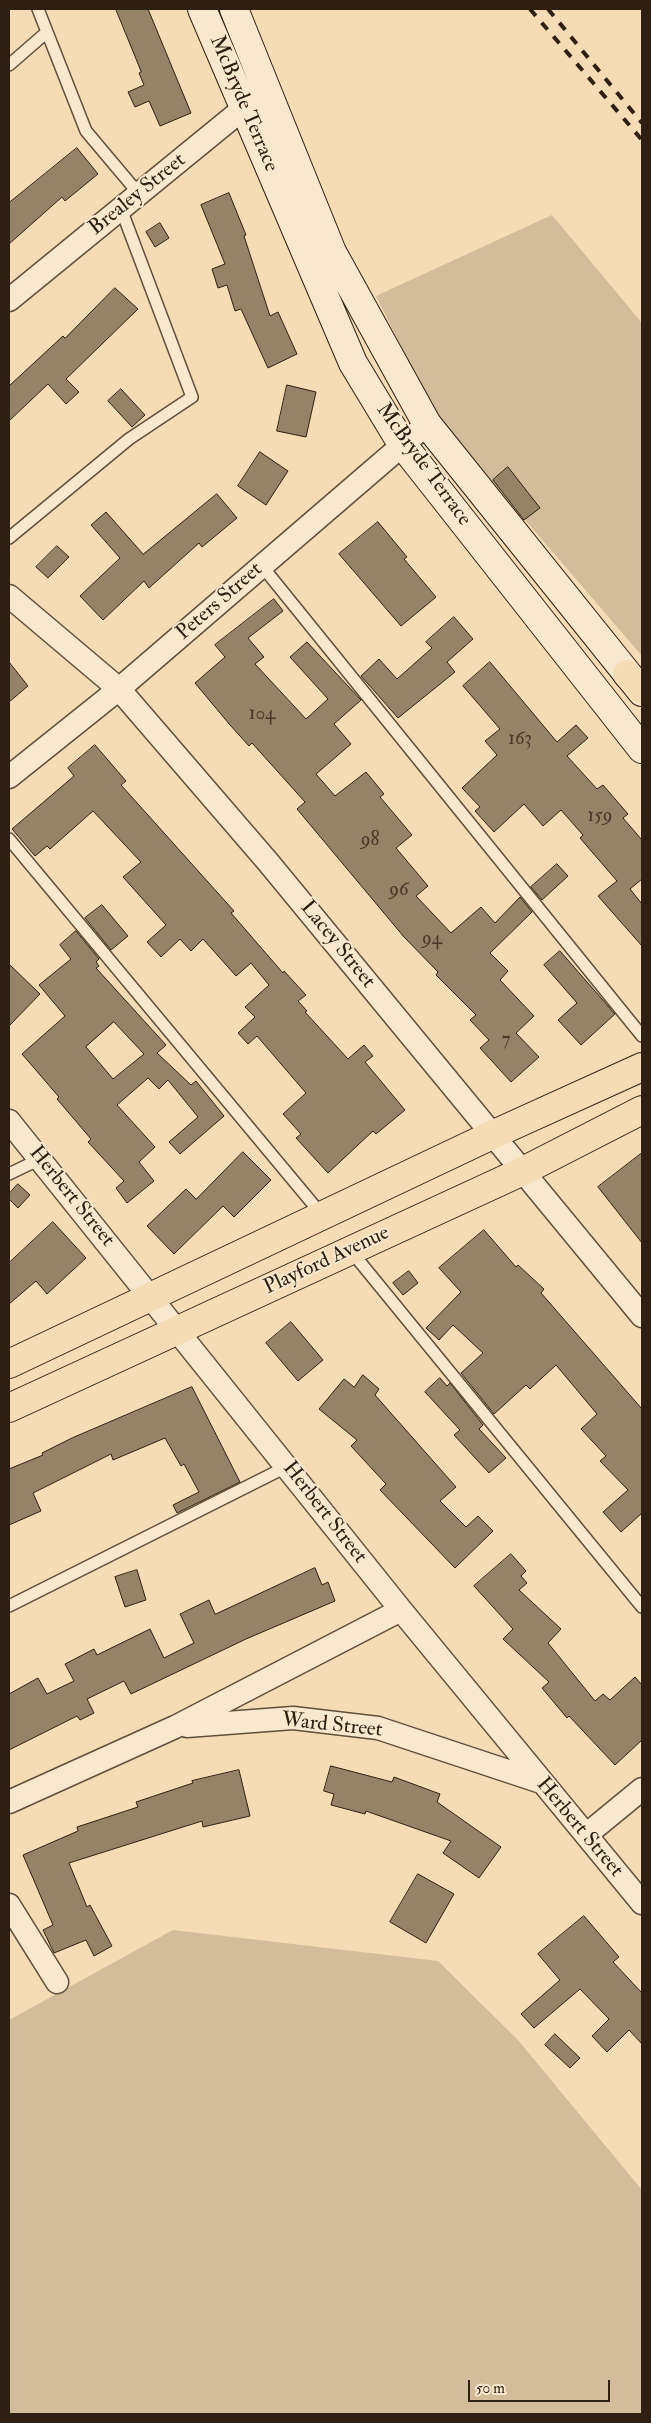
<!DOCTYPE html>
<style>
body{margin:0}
#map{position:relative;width:651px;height:2423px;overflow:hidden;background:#f5dcb4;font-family:"IM FELL Double Pica",serif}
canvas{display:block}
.frame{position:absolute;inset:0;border:10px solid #2d2013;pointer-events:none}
.scale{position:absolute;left:468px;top:2380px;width:142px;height:22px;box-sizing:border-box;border:2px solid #2d2013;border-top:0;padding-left:6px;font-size:15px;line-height:18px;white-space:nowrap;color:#2d2013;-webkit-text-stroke:4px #f8e8ce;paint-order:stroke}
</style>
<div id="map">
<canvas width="651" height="2423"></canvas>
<div class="frame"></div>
<div class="scale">50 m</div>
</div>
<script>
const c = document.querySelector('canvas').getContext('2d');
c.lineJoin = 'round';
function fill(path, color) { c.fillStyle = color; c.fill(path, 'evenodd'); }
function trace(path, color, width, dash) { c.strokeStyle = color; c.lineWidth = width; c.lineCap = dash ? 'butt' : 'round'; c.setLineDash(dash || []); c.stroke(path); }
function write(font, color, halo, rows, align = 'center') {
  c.font = font + ' "IM FELL Double Pica",serif'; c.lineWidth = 4; c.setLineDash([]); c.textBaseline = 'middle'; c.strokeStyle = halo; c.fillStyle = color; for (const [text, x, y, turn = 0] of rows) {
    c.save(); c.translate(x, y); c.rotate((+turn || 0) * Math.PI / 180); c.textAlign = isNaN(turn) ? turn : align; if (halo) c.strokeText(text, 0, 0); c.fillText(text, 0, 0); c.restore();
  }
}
fill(new Path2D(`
 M552,215L642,323V656L436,416L376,296Z
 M173,1930L438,1961L518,2040L642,2190V2414H9V2020Z`), '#d3bc99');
const building = new Path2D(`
 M116,9H148L191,113L160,126L149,101L135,107L128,92L144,85L139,73L141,72Z
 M77,148L98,174L65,201L62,197L9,244V203Z
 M229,193L246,235L244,236L270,316L278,312L297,354L268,368L241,309L235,311L227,285L218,288L212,269L225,264L201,205Z
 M160,223L169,238L155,247L146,232Z
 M115,288L138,309L66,379L79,392L66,404L48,384L9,421V386L63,336L65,338Z
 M287,385L316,392L306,437L277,431Z
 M121,389L145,415L132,427L108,401Z
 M260,452L288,471L266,505L238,486Z
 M508,467L540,508L524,520L493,480Z
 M217,494L237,518L202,547L199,543L149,588L144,581L103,620L80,596L120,558L91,525L106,512L143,554Z
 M378,522L407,557L404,559L436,597L401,626L339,554Z
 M57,546L69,557L48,578L36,567Z
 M274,599L283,611L248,638L264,657L255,664L306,719L328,699L290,657L307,642L361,700L334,724L351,744L316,774L335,796L366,772L384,794L380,797L412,835L396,848L428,886L416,896L451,933L481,907L495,923L520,897L532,912L490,953L508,971L500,980L534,1016L516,1033L539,1057L511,1082L480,1048L489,1040L470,1020L476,1015L436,975L438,972L404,937L297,809L305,802L252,743L249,746L230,725L195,683L225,657L215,645Z
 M454,617L473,639L447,662L455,672L398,718L361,676L379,659L397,679L432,648L426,642Z
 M9,662L28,686L9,702Z
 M490,662L557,742L576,725L588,738L567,756L597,789L603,785L628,814L623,818L642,840V879L630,889L642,904V946L598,896L617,881L580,838L583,835L561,810L543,826L524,804L494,832L475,811L480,807L462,788L497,755L485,741L500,729L463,686Z
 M95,745L126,781L121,785L234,911L231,913L283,973L284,971L306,995L298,1001L307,1011L305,1012L348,1059L364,1045L373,1056L365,1062L405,1110L376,1134L373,1131L328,1173L296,1138L301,1134L283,1114L306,1093L257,1036L248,1044L238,1033L255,1017L245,1007L269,985L251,963L236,976L203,939L191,951L180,939L161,957L147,942L166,925L123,877L141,862L93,811L50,849L47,846L35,856L12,829L74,776L68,768Z
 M557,864L568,876L542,900L531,887Z
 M102,905L128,936L111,950L85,918Z
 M76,931L99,959L96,962L99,966L96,968L166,1045L157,1053L191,1085L196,1081L224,1116L180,1154L169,1142L198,1117L168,1080L159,1089L148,1078L117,1105L155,1147L139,1162L154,1181L127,1203L116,1188L124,1181L88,1142L91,1139L57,1099L59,1097L22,1054L65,1016L39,985L71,959L60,945ZM114,1022L144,1054L113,1079L86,1047Z
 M560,951L615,1014L581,1045L558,1020L577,1003L544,965Z
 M9,964L40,994L9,1026Z
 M243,1152L271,1180L234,1217L223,1206L174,1254L147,1226L186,1189L196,1199Z
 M642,1153V1243L598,1187Z
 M18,1184L30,1195L18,1208L9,1199V1194Z
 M53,1222L86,1258L47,1294L36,1281L9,1304V1263Z
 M484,1230L516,1267L518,1265L544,1289L541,1293L642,1409V1513L621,1532L603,1512L628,1490L600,1461L606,1456L581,1429L597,1414L556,1365L530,1389L526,1385L494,1414L461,1373L483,1353L453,1325L439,1340L426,1328L461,1292L439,1268Z
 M409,1271L418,1283L403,1295L393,1283Z
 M291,1322L323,1360L298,1381L266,1343Z
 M363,1375L379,1389L375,1395L456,1487L440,1501L466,1527L478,1516L493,1531L455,1568L380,1490L386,1484L351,1446L357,1440L319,1409L344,1379L354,1387Z
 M440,1378L447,1386L450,1383L483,1425L479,1429L506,1458L489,1473L454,1435L460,1430L425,1392Z
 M192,1387L240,1482L177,1513L173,1505L199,1492L184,1464L181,1466L165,1438L113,1460L111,1454L33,1493L41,1511L9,1525V1469L43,1455L42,1453L72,1438Z
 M511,1554L526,1571L521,1576L527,1583L519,1590L561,1629L548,1643L595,1701L603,1694L610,1700L635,1677L642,1685V1740L615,1765L569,1716L567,1718L542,1688L549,1682L503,1639L513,1629L474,1586Z
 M315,1568L322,1585L328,1582L335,1601L246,1639L131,1694L124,1681L87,1699L94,1713L80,1720L77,1716L9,1750V1694L38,1678L47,1694L74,1681L65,1664L94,1649L97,1655L150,1629L164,1658L194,1643L180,1614L209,1600L215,1614Z
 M137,1570L146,1600L125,1607L115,1577Z
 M331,1766L392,1782L394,1777L440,1794L437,1802L501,1847L479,1878L443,1853L451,1841L366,1811L365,1814L331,1805L334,1794L324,1791Z
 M239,1770L250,1816L203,1827L202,1821L69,1863L87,1907L90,1905L112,1946L94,1956L86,1940L54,1953L43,1930L53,1925L23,1855L78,1831L77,1827L138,1807L136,1802L193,1783L192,1781Z
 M418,1874L454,1894L426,1943L390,1922Z
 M584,1916L619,1957L613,1962L642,1993V2044L629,2030L607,2052L592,2036L609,2019L580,1989L534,2028L521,2014L560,1980L538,1954Z
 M555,2034L580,2058L570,2068L545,2045Z`);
fill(building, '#958267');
trace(building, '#2d2013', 1);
const service = new Path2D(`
 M38,9L86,131L139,194
 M9,65L47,32
 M9,538L129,439L192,397L121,209
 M262,566L642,1036
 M9,839L322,1215
 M9,1174L40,1159
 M351,1251L642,1607
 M9,1606L288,1466`);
const minor = new Path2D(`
 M9,300L244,108L259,103
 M9,596L119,689L268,862L642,1316
 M9,777L119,689L427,424
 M9,1121L401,1610L642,1903
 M187,1726L293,1718L378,1728L541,1782
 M9,1802L175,1727L401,1610
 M586,1835L642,1789
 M9,1905L57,1982`);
const secondary = new Path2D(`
 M202,9L353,363L402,444L642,749
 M234,9L332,252L427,424L642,692`);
const trunk = new Path2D(`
 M627,674L642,690
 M9,1364L492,1135L642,1067
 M9,1408L523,1171L642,1110`);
trace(service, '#5f4f3b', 14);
trace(minor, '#5f4f3b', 25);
trace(secondary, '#2d2013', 30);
trace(trunk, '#2d2013', 30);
trace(service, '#f8e8ce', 11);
trace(minor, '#f8e8ce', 22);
trace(secondary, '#f8e8ce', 28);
trace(trunk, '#f5dcb4', 28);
trace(new Path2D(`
 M530,9L642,140
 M548,9L642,123`), '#2d2013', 4, [9, 9]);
write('19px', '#473828', null, [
 ["104",262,715],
 ["163",520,740],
 ["159",600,817],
 ["98",370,841],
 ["96",399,891],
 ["94",432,940],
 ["7",506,1041]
]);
write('21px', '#2d2013', '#f8e8ce', [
 ["McBryde Terrace",243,104,67],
 ["Brealey Street",138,195,-39],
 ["McBryde Terrace",423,465,54],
 ["Peters Street",220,602,-41],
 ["Lacey Street",337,945,51],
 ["Herbert Street",71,1197,51],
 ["Playford Avenue",327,1261,-25],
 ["Herbert Street",324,1513,52],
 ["Ward Street",332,1726,6],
 ["Herbert Street",579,1828,50]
]);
</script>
